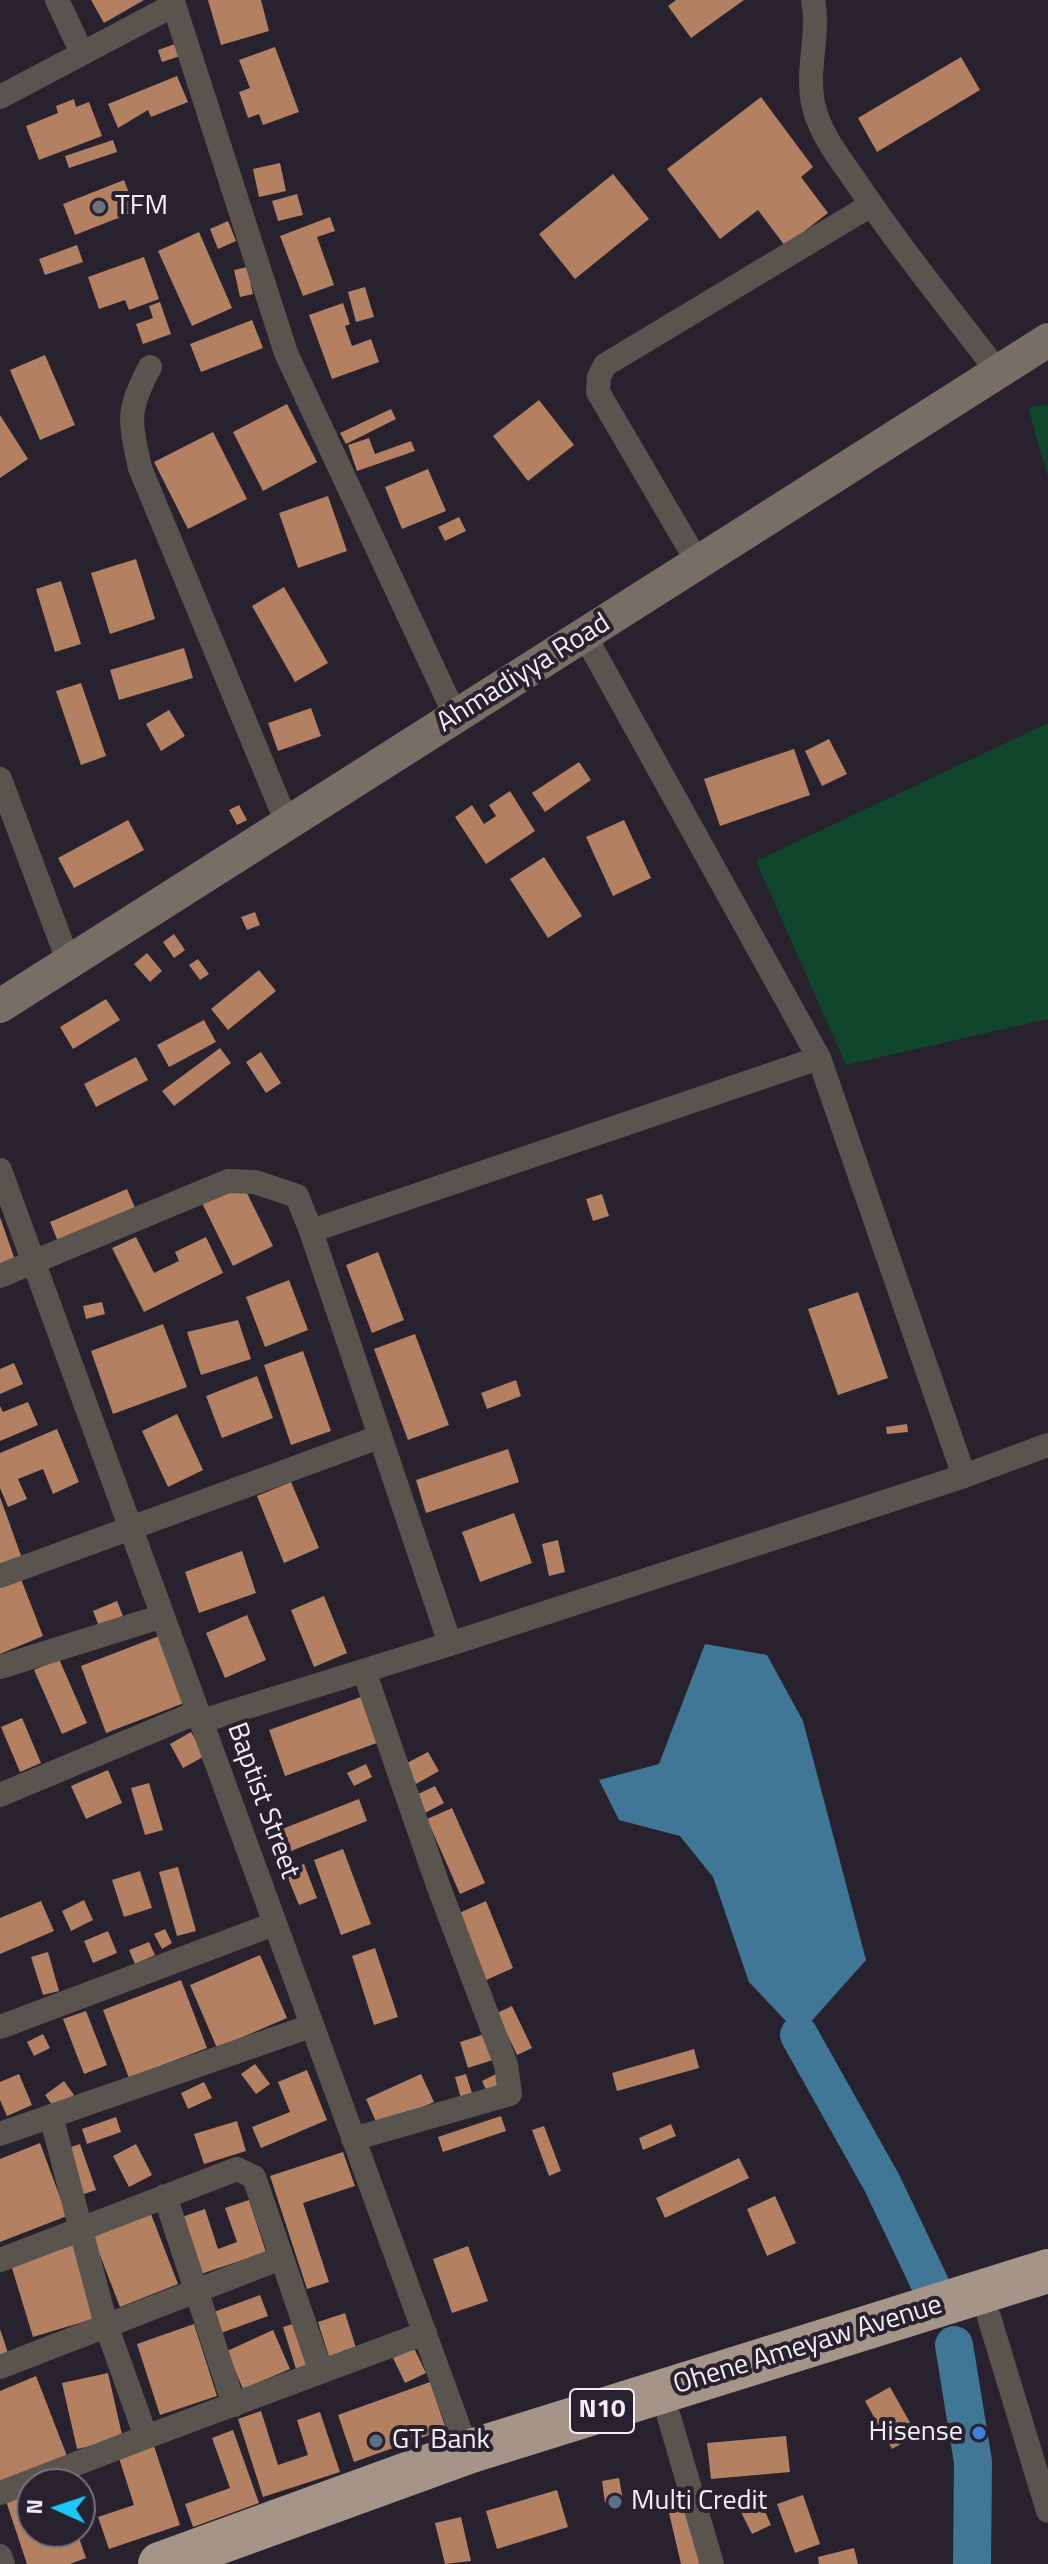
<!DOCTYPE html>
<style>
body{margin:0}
#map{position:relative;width:1048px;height:2564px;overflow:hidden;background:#28212e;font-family:"Titillium Web",sans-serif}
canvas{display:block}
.north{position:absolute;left:16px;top:2468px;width:80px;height:80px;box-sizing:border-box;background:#28212e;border:2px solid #79737e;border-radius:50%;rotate:273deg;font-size:22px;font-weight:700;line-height:32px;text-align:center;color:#f2edf6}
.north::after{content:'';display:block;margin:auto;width:28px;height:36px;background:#1bc9fc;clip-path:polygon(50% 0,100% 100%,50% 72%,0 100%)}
</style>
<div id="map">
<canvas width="1048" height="2564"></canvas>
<div class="north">N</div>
</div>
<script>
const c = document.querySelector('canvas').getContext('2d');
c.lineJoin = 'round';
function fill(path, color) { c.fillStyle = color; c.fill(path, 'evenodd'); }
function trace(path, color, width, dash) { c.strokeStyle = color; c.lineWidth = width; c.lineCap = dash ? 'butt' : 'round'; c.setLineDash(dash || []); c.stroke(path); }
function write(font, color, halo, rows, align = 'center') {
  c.font = font + ' "Titillium Web",sans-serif'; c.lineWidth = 8; c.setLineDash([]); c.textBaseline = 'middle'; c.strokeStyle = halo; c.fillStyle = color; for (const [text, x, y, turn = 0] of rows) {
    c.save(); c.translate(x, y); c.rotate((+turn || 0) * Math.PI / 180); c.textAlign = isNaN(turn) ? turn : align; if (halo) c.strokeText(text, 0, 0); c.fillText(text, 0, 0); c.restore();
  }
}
fill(new Path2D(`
 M1048,404V477L1028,408Z
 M1048,723V1019L846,1065L756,861Z`), '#0f462c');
fill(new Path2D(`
 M705,1644L767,1655L803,1721L866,1960L799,2035L749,1982L713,1877L680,1836L619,1820L599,1780L659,1764Z`), '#407796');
trace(new Path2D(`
 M799,2035L882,2183L931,2286
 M954,2345L973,2462L972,2564`), '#407796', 38);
fill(new Path2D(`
 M91,0H144L104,23Z
 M208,0H261L269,31L221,45Z
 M676,0H744L691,38L668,6Z
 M175,44L180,56L162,62L158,50Z
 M275,47L299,112L263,125L259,114L248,118L239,92L250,88L239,60Z
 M961,57L980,90L877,152L858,118Z
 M177,76L188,102L151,117L148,110L118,128L108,104Z
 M761,97L813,167L801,177L828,213L785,246L758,210L720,239L667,169Z
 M74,99L76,107L89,102L102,136L39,160L26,126L58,113L56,106Z
 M113,140L117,152L69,168L65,156Z
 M280,163L286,191L259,197L253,169Z
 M613,174L649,219L575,279L539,234Z
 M124,180L136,211L75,235L63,204Z
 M297,194L303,215L278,221L272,201Z
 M330,217L335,231L317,237L334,285L303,296L280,236Z
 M228,221L236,241L218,249L210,229Z
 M199,232L232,308L192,326L158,251Z
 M77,245L83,262L45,275L39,259Z
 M144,257L159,299L129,310L125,300L99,309L88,277Z
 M247,267L253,294L240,297L234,270Z
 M365,287L374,317L356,322L348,292Z
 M160,302L171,334L143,344L136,324L153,318L149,306Z
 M343,303L350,324L345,326L352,346L371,339L379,362L332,379L309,315Z
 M252,320L263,348L201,372L190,344Z
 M45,355L75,425L40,440L10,370Z
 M539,400L574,445L528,481L493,436Z
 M287,404L317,462L263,491L233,432Z
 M391,409L396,419L346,444L340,433Z
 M0,415L28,459L0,478Z
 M213,432L247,499L188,529L154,462Z
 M369,438L375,454L411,441L415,451L357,471L348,445Z
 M428,469L446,511L402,529L385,487Z
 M328,496L347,551L298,568L279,513Z
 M459,517L466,531L445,541L438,527Z
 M136,559L155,619L110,634L91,573Z
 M61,581L81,644L55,652L36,589Z
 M284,587L328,663L295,682L252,606Z
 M184,648L193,678L119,700L110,670Z
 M81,683L106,756L81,765L56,691Z
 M311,708L321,736L278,751L268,723Z
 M169,710L185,736L161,751L146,724Z
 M829,739L847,774L822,786L805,751Z
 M794,749L810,795L720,826L704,779Z
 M579,762L591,780L545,812L532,793Z
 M510,791L535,831L486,864L455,817L472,805L484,824L496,816L489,805Z
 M239,805L247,820L237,825L229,810Z
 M128,820L144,850L74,888L58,858Z
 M624,820L651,878L613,896L586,837Z
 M544,857L582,916L548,938L510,879Z
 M255,912L260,925L247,930L241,917Z
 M174,934L185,950L174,958L163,942Z
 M147,953L162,971L150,982L134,964Z
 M198,959L209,974L200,980L189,965Z
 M259,970L276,991L228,1030L211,1009Z
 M106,999L120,1020L73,1049L60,1027Z
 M204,1020L216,1042L169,1067L157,1045Z
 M220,1048L231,1063L174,1106L162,1091Z
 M261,1052L281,1083L266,1093L246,1062Z
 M136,1057L148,1080L96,1107L84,1084Z
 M242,1183L273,1246L233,1266L202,1203Z
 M127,1189L136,1210L59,1244L50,1222Z
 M602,1194L609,1216L593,1221L586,1199Z
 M0,1217L15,1260L0,1265Z
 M136,1237L154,1273L179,1261L175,1252L206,1237L223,1273L144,1312L112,1248Z
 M378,1252L404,1320L372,1333L346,1265Z
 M289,1280L308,1330L265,1347L246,1297Z
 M858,1292L888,1378L838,1395L808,1309Z
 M102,1302L105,1314L86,1319L83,1306Z
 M238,1320L251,1359L201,1375L187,1332Z
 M163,1324L187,1387L113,1414L91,1351Z
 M415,1334L449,1425L408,1440L374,1349Z
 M303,1351L331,1431L291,1445L264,1365Z
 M14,1363L23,1384L0,1394V1369Z
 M257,1376L273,1418L222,1438L206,1396Z
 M516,1380L521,1396L487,1409L481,1393Z
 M28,1402L38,1425L0,1441V1406L3,1412Z
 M177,1414L203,1470L168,1487L142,1431Z
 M907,1424L908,1432L887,1434L886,1427Z
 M57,1429L79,1482L53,1494L43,1469L18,1479L27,1499L8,1507L0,1488V1453Z
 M508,1449L519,1482L426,1513L416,1480Z
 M291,1482L319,1548L284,1563L257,1496Z
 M0,1497L24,1564L0,1573Z
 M514,1513L532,1563L480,1582L462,1532Z
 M558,1540L565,1572L549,1576L542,1544Z
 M242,1551L256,1593L199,1613L185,1572Z
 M21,1579L43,1636L0,1654V1587Z
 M324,1596L347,1653L314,1667L291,1610Z
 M117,1601L123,1616L99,1626L93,1611Z
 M247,1615L266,1660L225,1678L206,1633Z
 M159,1636L184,1703L106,1733L81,1666Z
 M59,1659L87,1723L62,1734L34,1670Z
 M372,1693L388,1739L285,1776L269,1730Z
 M22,1718L41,1763L20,1772L1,1727Z
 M191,1732L205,1756L183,1768L170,1744Z
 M428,1752L439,1771L416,1784L405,1764Z
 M366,1764L372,1777L354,1786L347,1773Z
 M108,1770L122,1803L86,1819L71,1786Z
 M149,1783L163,1830L145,1835L131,1788Z
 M435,1786L444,1803L423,1814L414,1796Z
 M359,1799L367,1821L291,1851L282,1829Z
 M452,1808L485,1883L460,1894L427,1819Z
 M343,1849L371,1924L341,1935L314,1860Z
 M304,1864L317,1898L299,1905L285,1871Z
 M178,1867L196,1931L177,1936L159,1872Z
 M140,1871L152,1908L124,1917L112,1880Z
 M84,1900L93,1920L71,1931L62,1911Z
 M41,1901L54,1931L0,1954V1918Z
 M486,1901L513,1968L484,1981L457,1914Z
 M165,1929L172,1943L162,1949L154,1934Z
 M108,1931L117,1953L93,1963L84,1941Z
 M149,1942L155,1955L135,1964L129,1950Z
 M375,1948L398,2017L374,2025L352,1956Z
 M48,1952L59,1991L43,1995L31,1957Z
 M260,1955L287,2018L217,2048L190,1985Z
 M181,1980L207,2048L129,2078L103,2010Z
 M512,2006L532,2048L517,2055L497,2013Z
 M86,2011L107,2065L84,2074L63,2019Z
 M488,2033L496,2059L468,2068L460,2042Z
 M43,2034L50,2048L34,2056L27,2042Z
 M694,2049L699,2068L617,2091L612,2073Z
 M255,2064L270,2084L256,2094L241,2074Z
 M510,2067L493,2104L482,2081Z
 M307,2070L327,2120L261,2148L252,2127L290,2112L278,2082Z
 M19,2074L32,2105L7,2116L0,2100V2082Z
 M421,2074L434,2102L378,2126L366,2099Z
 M466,2074L476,2106L464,2109L455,2077Z
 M64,2081L74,2095L55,2109L45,2095Z
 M204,2082L212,2098L188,2109L181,2093Z
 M501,2116L506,2131L443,2152L438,2137Z
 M116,2117L121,2132L87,2144L82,2129Z
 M237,2121L246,2151L204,2164L194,2134Z
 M671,2124L676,2136L643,2150L639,2138Z
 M544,2126L561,2171L549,2176L532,2130Z
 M40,2143L67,2216L0,2242V2159Z
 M80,2144L96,2190L81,2195L65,2149Z
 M136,2144L152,2175L129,2187L113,2156Z
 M343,2152L355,2186L303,2203L329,2282L307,2289L270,2176Z
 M739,2158L749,2178L665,2218L656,2198Z
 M775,2196L796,2243L767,2256L747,2209Z
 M249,2200L266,2252L201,2274L182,2217L205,2209L218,2249L237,2242L225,2208Z
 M151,2214L178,2284L120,2307L93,2237Z
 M74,2245L96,2318L33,2337L11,2265Z
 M468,2246L488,2301L452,2313L433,2259Z
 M260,2295L268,2316L221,2333L214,2312Z
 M345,2313L357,2351L330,2360L318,2322Z
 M296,2323L310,2364L296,2369L283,2327Z
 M194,2324L217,2396L160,2415L137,2344Z
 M0,2329L9,2356L0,2359Z
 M273,2330L290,2369L243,2389L227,2351Z
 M414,2348L426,2373L405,2383L393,2358Z
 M108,2373L123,2439L77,2449L62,2383Z
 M36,2376L67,2456L0,2483V2391Z
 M430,2382L446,2429L354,2462L338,2415Z
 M890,2387L917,2435L892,2449L865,2401Z
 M261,2411L278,2465L308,2455L297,2420L320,2412L340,2472L263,2497L238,2419Z
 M233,2430L259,2503L193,2527L185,2504L230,2488L212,2438Z
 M786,2436L790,2472L711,2479L707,2443Z
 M154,2446L180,2525L109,2549L98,2517L134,2505L119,2458Z
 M619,2478L623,2500L605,2503L602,2481Z
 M32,2486V2532H77L86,2558L70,2564H27L4,2495Z
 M557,2490L568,2527L497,2549L486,2511Z
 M803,2495L820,2544L795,2553L777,2504Z
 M760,2500L771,2525L752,2534L740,2510Z
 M690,2508L703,2564H681L669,2513Z
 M461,2517L471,2561L445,2564L435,2523Z
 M854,2548L858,2564H819L818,2557Z`), '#b38162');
trace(new Path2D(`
 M57,0L82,53
 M813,0C820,34 806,68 813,103C819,133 839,157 856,182C900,248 950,309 998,372
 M174,5L286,353L456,717
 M0,97L174,5L173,0
 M150,367C126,411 130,421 140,468L287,823
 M698,563L598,392L599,377L605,365L871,205
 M0,779L69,963
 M0,1170L468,2452
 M0,1276L228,1181L255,1182L297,1196L311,1231
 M964,1476L1048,1445
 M0,1576L379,1437
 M450,1644L311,1231L819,1058
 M0,1667L163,1616
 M202,1721L450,1644L964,1476L819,1058L585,636
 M0,1795L198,1712
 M0,2027L274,1924
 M51,2116L106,2325L146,2437L425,2333
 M0,2134L311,2026
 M353,2139L510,2094L506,2065L439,1888L364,1671
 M165,2196L234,2405
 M0,2260L237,2169L254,2177L321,2372
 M989,2317L1048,2511
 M0,2367L281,2258
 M669,2417L712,2564
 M0,2493L146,2437
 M0,2556L3,2564`), '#5a544f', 24);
trace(new Path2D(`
 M0,1006L1048,340`), '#786e66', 34);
trace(new Path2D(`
 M160,2564L468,2452L1048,2271`), '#a49588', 44);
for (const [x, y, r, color] of [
 [99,207,8,"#6b7280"],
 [979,2433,8,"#3f7fe0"],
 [376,2441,8,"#5c6f8a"],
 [615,2502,8,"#5c6f8a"]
]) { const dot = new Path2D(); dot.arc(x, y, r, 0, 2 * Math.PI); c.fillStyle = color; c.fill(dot); trace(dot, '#28212e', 3); }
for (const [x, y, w] of [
 [602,2411,64]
]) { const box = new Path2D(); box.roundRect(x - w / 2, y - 22, w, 44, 6); c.fillStyle = '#28212e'; c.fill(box); trace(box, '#f2edf6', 2); }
write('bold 26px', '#f2edf6', null, [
 ["N10",602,2411]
]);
write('28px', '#f2edf6', '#28212e', [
 ["TFM",115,207],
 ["Hisense",963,2433,"right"],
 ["GT Bank",392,2441],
 ["Multi Credit",631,2502]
], 'left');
write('28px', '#f2edf6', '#28212e', [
 ["Ahmadiyya Road",524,674,-32],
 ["Baptist Street",262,1801,70],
 ["Ohene Ameyaw Avenue",808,2346,-17]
]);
</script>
